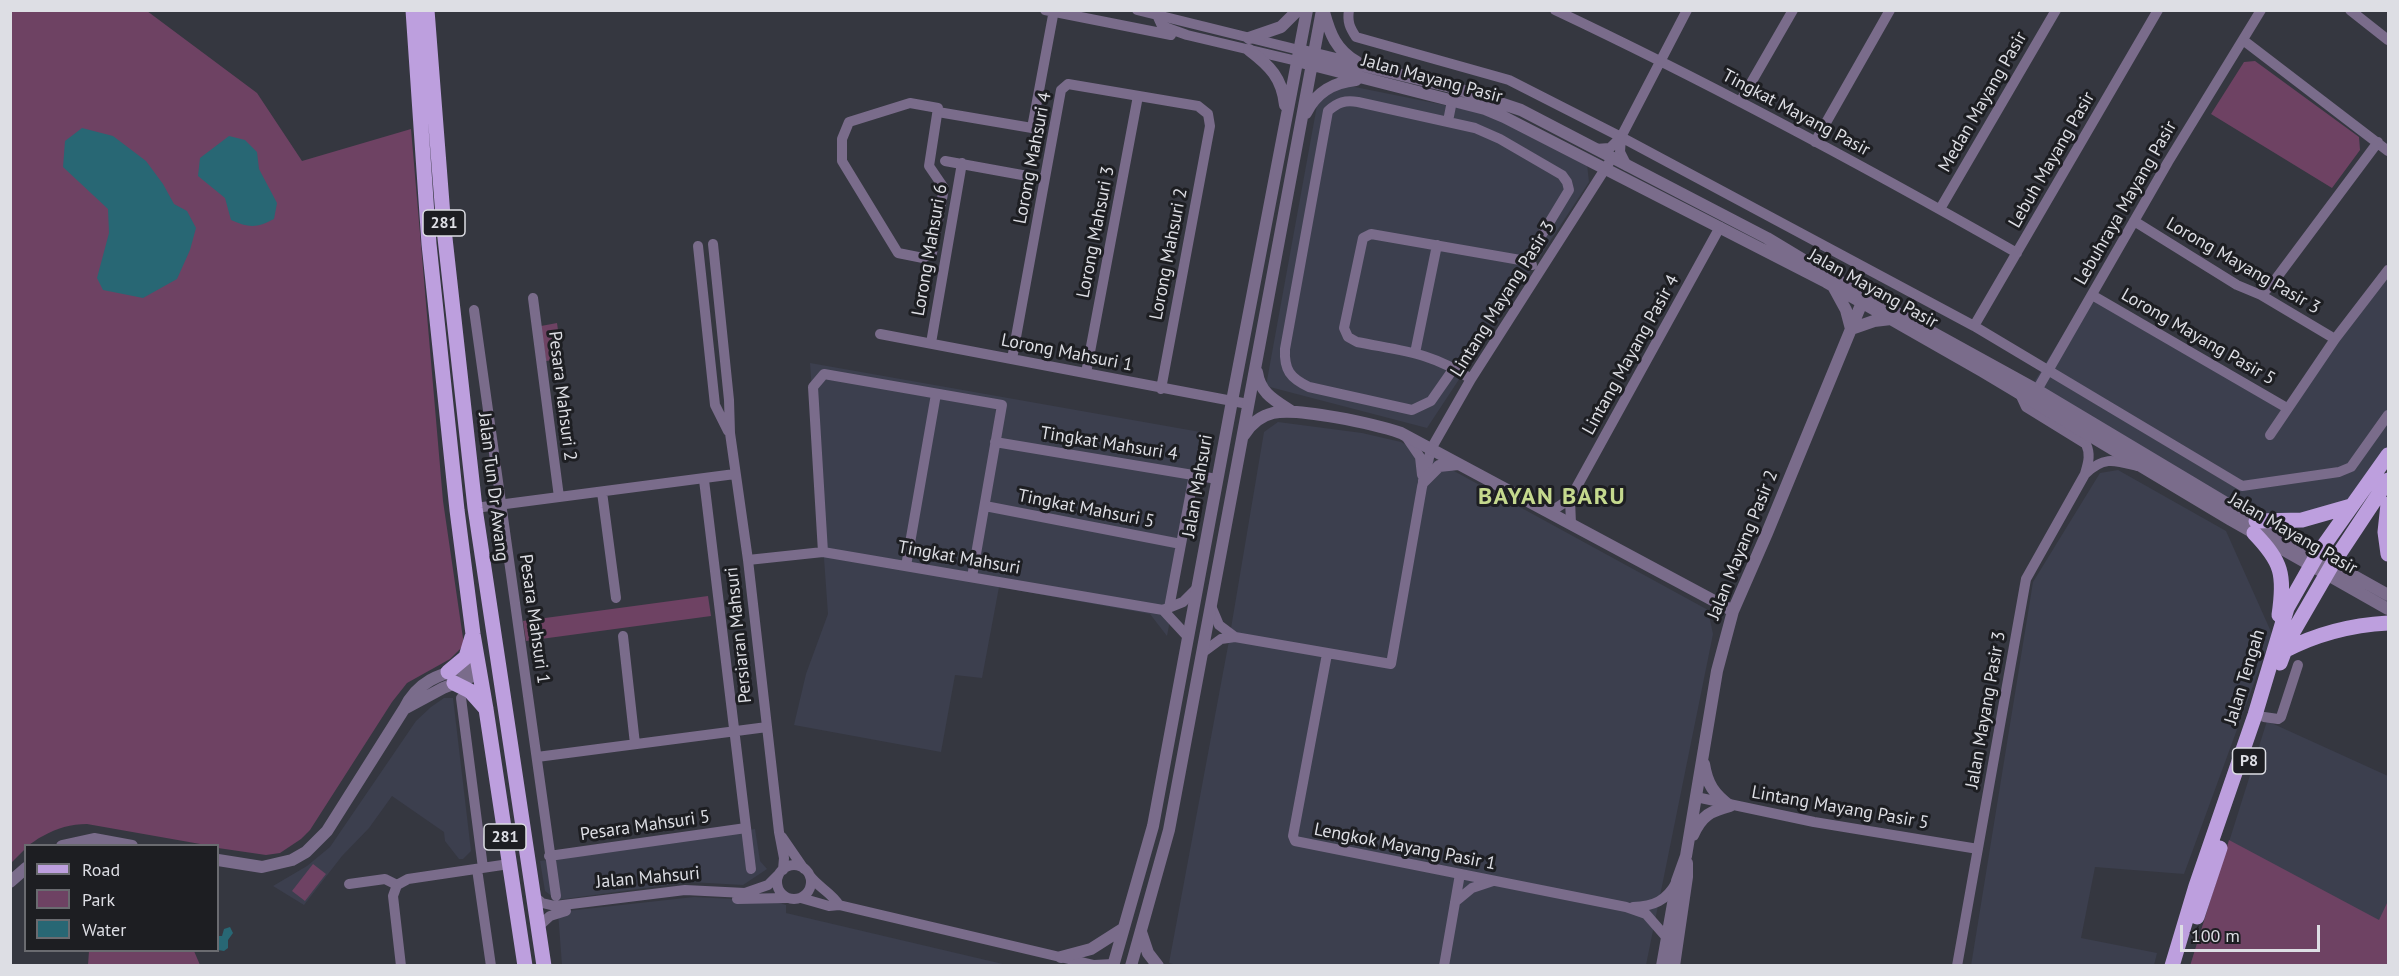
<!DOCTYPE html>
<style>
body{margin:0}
#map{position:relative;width:2399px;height:976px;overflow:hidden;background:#353740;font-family:"PT Sans",sans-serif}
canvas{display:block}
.frame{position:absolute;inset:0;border:12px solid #dddee4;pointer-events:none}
.legend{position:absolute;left:24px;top:844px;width:195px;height:108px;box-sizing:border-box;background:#1d1e22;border:2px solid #6a6b70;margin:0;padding:8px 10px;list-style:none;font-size:18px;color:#dddee4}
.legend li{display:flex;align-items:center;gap:12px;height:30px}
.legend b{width:30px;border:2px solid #6a6b70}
.scale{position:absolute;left:2180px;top:925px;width:140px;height:27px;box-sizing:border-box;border:3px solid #dddee4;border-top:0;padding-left:8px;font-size:18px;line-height:21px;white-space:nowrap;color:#dddee4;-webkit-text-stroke:4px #1d1e22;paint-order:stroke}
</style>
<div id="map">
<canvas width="2399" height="976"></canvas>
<div class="frame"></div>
<ul class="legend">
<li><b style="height:8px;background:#bd9fde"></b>Road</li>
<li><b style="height:16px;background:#6e4263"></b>Park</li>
<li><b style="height:16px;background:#286774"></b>Water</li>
</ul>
<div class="scale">100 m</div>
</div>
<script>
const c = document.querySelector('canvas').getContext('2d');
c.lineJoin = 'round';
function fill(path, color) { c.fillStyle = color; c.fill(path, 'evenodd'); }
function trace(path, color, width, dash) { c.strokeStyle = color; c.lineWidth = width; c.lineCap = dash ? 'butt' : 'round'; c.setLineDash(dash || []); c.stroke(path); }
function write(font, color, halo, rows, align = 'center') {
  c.font = font + ' "PT Sans",sans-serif'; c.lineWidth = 6; c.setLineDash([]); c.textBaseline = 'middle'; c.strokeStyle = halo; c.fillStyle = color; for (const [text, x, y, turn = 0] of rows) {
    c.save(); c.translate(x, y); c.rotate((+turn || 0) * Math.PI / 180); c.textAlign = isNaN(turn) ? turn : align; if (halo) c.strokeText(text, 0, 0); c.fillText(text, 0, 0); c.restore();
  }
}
fill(new Path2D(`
 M1345,85L1489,114L1587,164L1589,182L1427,428L1266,386L1318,100Z
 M2388,266V447L2344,512L2249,521L2028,392L2088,294L2283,407Z
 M810,363L1206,433L1167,636L1150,614L999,587L982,678L955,675L941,752L794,725L806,674L828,614Z
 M1278,422L1362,433L1401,442L1708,610L1713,634L1646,965L1181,966L1169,963L1228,646L1264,432Z
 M2118,470L2226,531L2272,634L2184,874L2095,867L2081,938L2157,953L2154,965L1971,966L2033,582L2100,473Z
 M444,698H453L471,851L463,859H459L445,841L444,832L392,796L369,828L342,856L304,905L273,886L307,866L330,847L416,721L431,707Z
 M2267,721L2388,776V965L2190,966Z
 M755,829L760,861L767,869L743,885L690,882L557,900L545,891L540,861Z
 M694,897L773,901L786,905V913L1007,965H562L558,912Z`), '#3c3f4e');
fill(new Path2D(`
 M11,11H147L257,93L302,161L411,129L443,501L464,645L450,659L407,683L392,702L310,830L301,839L280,853L266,855L218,848V846L206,845L87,824C71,824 57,828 43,836C36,839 32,844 26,846L25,849L11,863Z
 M2255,61L2359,137L2360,150L2332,188L2211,114L2244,62Z
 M557,323L562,359L546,361L541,326Z
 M708,596L711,616L526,641L523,621Z
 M2229,840L2379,920L2388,901V965L2190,966Z
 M313,864L326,874L305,901L292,891Z
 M89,951H194L200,965H88Z`), '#6e4263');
fill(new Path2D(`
 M82,128L113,136L146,161L163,184L174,204L187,211L196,228L190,250L177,279L143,298L103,290L97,278L109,233L108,209L63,167L65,141Z
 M229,136L245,140L257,152L259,169L277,203L274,219C257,228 249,228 231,220L225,198L198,176L200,158Z
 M230,927L233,933L228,940V948L224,951L218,950V932L219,936H222L224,929Z`), '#286774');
trace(new Path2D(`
 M1045,10L1171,35
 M1137,10L1299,50
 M1349,10C1347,22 1350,28 1356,37L1509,80L1621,137L1974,326L2242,486L2339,472L2351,467L2388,415
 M1555,10C1712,84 1866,167 2017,253
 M2350,10L2388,40
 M1157,15L1162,26L1187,35L1297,61
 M2243,40L2388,151
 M1740,102L1793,10
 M910,103L938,108L929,166L944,188L932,253L923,258L898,253L842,161V139L849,122Z
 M938,112L1032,128L1054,10
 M1448,121L1452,101
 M1621,137L1620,152L1627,166
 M1815,142L1890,10
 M1595,149L1610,148L1621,137L1687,10
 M945,161L1044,179
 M1940,209L2056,10
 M2134,221L2237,285L2261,295L2335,339
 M713,244L729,400L730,433L748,560L779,832L784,858L783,870
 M698,246L715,405L728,431
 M2092,295L2287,408
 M2261,295L2272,284L2378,142
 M533,298L559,497
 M474,310L556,896
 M1974,326L2158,10
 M880,334L1248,404
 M931,343L962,163
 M1415,353L1437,245
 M1012,359L1061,90L1068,84L1198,106L1208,114L1210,126L1161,389
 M1454,368L1431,401L1412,410L1309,387C1290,378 1284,370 1285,349L1328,111C1338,102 1345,100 1358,102L1475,128L1500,139L1562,175L1567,182L1569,190L1526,261
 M1086,373L1138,96
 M1471,379C1431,352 1402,351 1357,342L1348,337L1344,328L1363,238L1371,234L1526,261L1532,265
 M2038,396L2037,390L2168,162L2261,10
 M2270,435L2335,339L2388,270
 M1407,438L1420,457L1422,475
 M995,442L1217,479
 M2085,474C2104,456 2114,460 2137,466
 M704,480L751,869
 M602,492L616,598
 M1570,499L1571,524
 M985,506L1181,544
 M475,508L735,474
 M1550,512L1570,499L1720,227
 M823,552L813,387L824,374L1002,405L972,577
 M748,560L823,552L1163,610L1183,602L1197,588
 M906,566L936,394
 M1211,606L1219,625L1235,637
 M1169,608L1194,475
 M1163,610L1188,637
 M623,636L635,744
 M1202,653L1221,639L1235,637L1391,664L1422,487L1431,449L1471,379L1612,158
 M1327,654L1293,836L1295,841L1626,907L1646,914L1667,938
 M461,698L483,868
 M2264,717L2278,719L2281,717L2298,665
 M537,757L767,727
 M1696,797L1814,822L1978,849
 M782,837L804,869
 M549,856L746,828
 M777 882a17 17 0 1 1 34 0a17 17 0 1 1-34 0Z
 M477,869L491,966
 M810,876C818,887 832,893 839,905
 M349,884L385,879L397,885
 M397,885L408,879L509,864
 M397,885L393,896L401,966
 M534,896L542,903L555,906L685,890L745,893L768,885L779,874
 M801,898L829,906L839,905L1094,965L1113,964
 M737,899L787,898
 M1455,902L1472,888L1493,881
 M1633,907C1654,906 1666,901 1676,883
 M539,926L550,916L566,911
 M1444,966L1460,874
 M1957,966L2026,579L2085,474C2088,463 2091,455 2086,444L2026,407L2020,394`), '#7a6c8b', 10);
trace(new Path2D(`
 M1324,12C1330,34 1336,50 1357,62
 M1249,38L1281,27L1298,10
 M1249,50C1270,66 1282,78 1285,105
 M1299,50L1455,88L1521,110L1767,238L1830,276L2037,390L2256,521L2388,595
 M1297,61L1485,109L1504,117L1826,282L1982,371L2231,520L2388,609
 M1306,113C1316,92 1335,82 1356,80
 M1834,288L1846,310L1851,329
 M1851,329L1874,321L1891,319
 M1257,372C1260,393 1274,400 1291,411
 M1244,435C1251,424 1260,416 1273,413C1297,407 1375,424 1401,433L1733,611
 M1424,481L1439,466L1458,464
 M404,709L443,688L481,673
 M1704,764C1707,784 1714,794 1730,806
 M1693,835C1702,815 1711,811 1730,806
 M62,846L94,839L132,846
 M218,860L262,867L292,860L306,852L327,831L404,709C420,676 447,673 479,663
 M10,882L26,868
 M1141,932L1148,953L1158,966
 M1061,957L1091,949L1124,928
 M1113,966L1153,826L1232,401L1307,10
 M1131,966L1169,830L1322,10
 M1662,966L1677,881L1686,856L1717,671L1733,611L1767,533L1865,295
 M1674,966L1687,877V863`), '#7a6c8b', 12);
trace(new Path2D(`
 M413,10L429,244L457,510L473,634L486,709L525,966
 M427,10L444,229L475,508L544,966
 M2388,504L2385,532L2388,554
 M2256,521L2302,520L2351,506
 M2254,533C2282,562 2285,574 2279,615
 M2284,651C2316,634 2352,625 2388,623
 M2280,663L2289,639L2333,563L2388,480
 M448,672L466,657L472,637
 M454,683L470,691L486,709
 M2197,917L2220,848
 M2172,966L2196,886L2255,715L2287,608L2317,555L2388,455`), '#bd9fde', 15);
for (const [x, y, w] of [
 [444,223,42],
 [2249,761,33],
 [505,837,42]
]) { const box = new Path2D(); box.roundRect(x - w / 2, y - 13, w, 26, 4.5); c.fillStyle = '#1d1e22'; c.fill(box); trace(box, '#dddee4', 1.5); }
write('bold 16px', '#dddee4', null, [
 ["281",444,223],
 ["P8",2249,761],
 ["281",505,837]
]);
write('18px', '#dddee4', '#1d1e22', [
 ["Jalan Mayang Pasir",1432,79,15],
 ["Medan Mayang Pasir",1983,102,-60],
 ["Tingkat Mayang Pasir",1796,113,28],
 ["Lorong Mahsuri 4",1033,158,-79],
 ["Lebuh Mayang Pasir",2052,160,-60],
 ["Lebuhraya Mayang Pasir",2126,203,-60],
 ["Lorong Mahsuri 3",1096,232,-79],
 ["Lorong Mahsuri 6",930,250,-80],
 ["Lorong Mahsuri 2",1169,254,-79],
 ["Lorong Mayang Pasir 3",2243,266,30],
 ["Jalan Mayang Pasir",1873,289,29],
 ["Lintang Mayang Pasir 3",1503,299,-58],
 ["Lorong Mayang Pasir 5",2198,337,30],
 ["Lorong Mahsuri 1",1067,353,11],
 ["Lintang Mayang Pasir 4",1631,355,-61],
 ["Pesara Mahsuri 2",562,396,83],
 ["Tingkat Mahsuri 4",1109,444,9],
 ["Jalan Mahsuri",1198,486,-80],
 ["Jalan Tun Dr Awang",493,487,83],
 ["Tingkat Mahsuri 5",1086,509,11],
 ["Jalan Mayang Pasir",2293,534,30],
 ["Jalan Mayang Pasir 2",1743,545,-68],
 ["Tingkat Mahsuri",959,558,10],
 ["Pesara Mahsuri 1",534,619,82],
 ["Persiaran Mahsuri",739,635,-96],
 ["Jalan Tengah",2245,677,-73],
 ["Jalan Mayang Pasir 3",1986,710,-80],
 ["Lintang Mayang Pasir 5",1840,808,10],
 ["Pesara Mahsuri 5",645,826,-8],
 ["Lengkok Mayang Pasir 1",1405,847,11],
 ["Jalan Mahsuri",648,878,-5]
]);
c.letterSpacing = '1.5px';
write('bold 24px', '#c5d98e', '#1d1e22', [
 ["BAYAN BARU",1552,497]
]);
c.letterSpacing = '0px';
</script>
